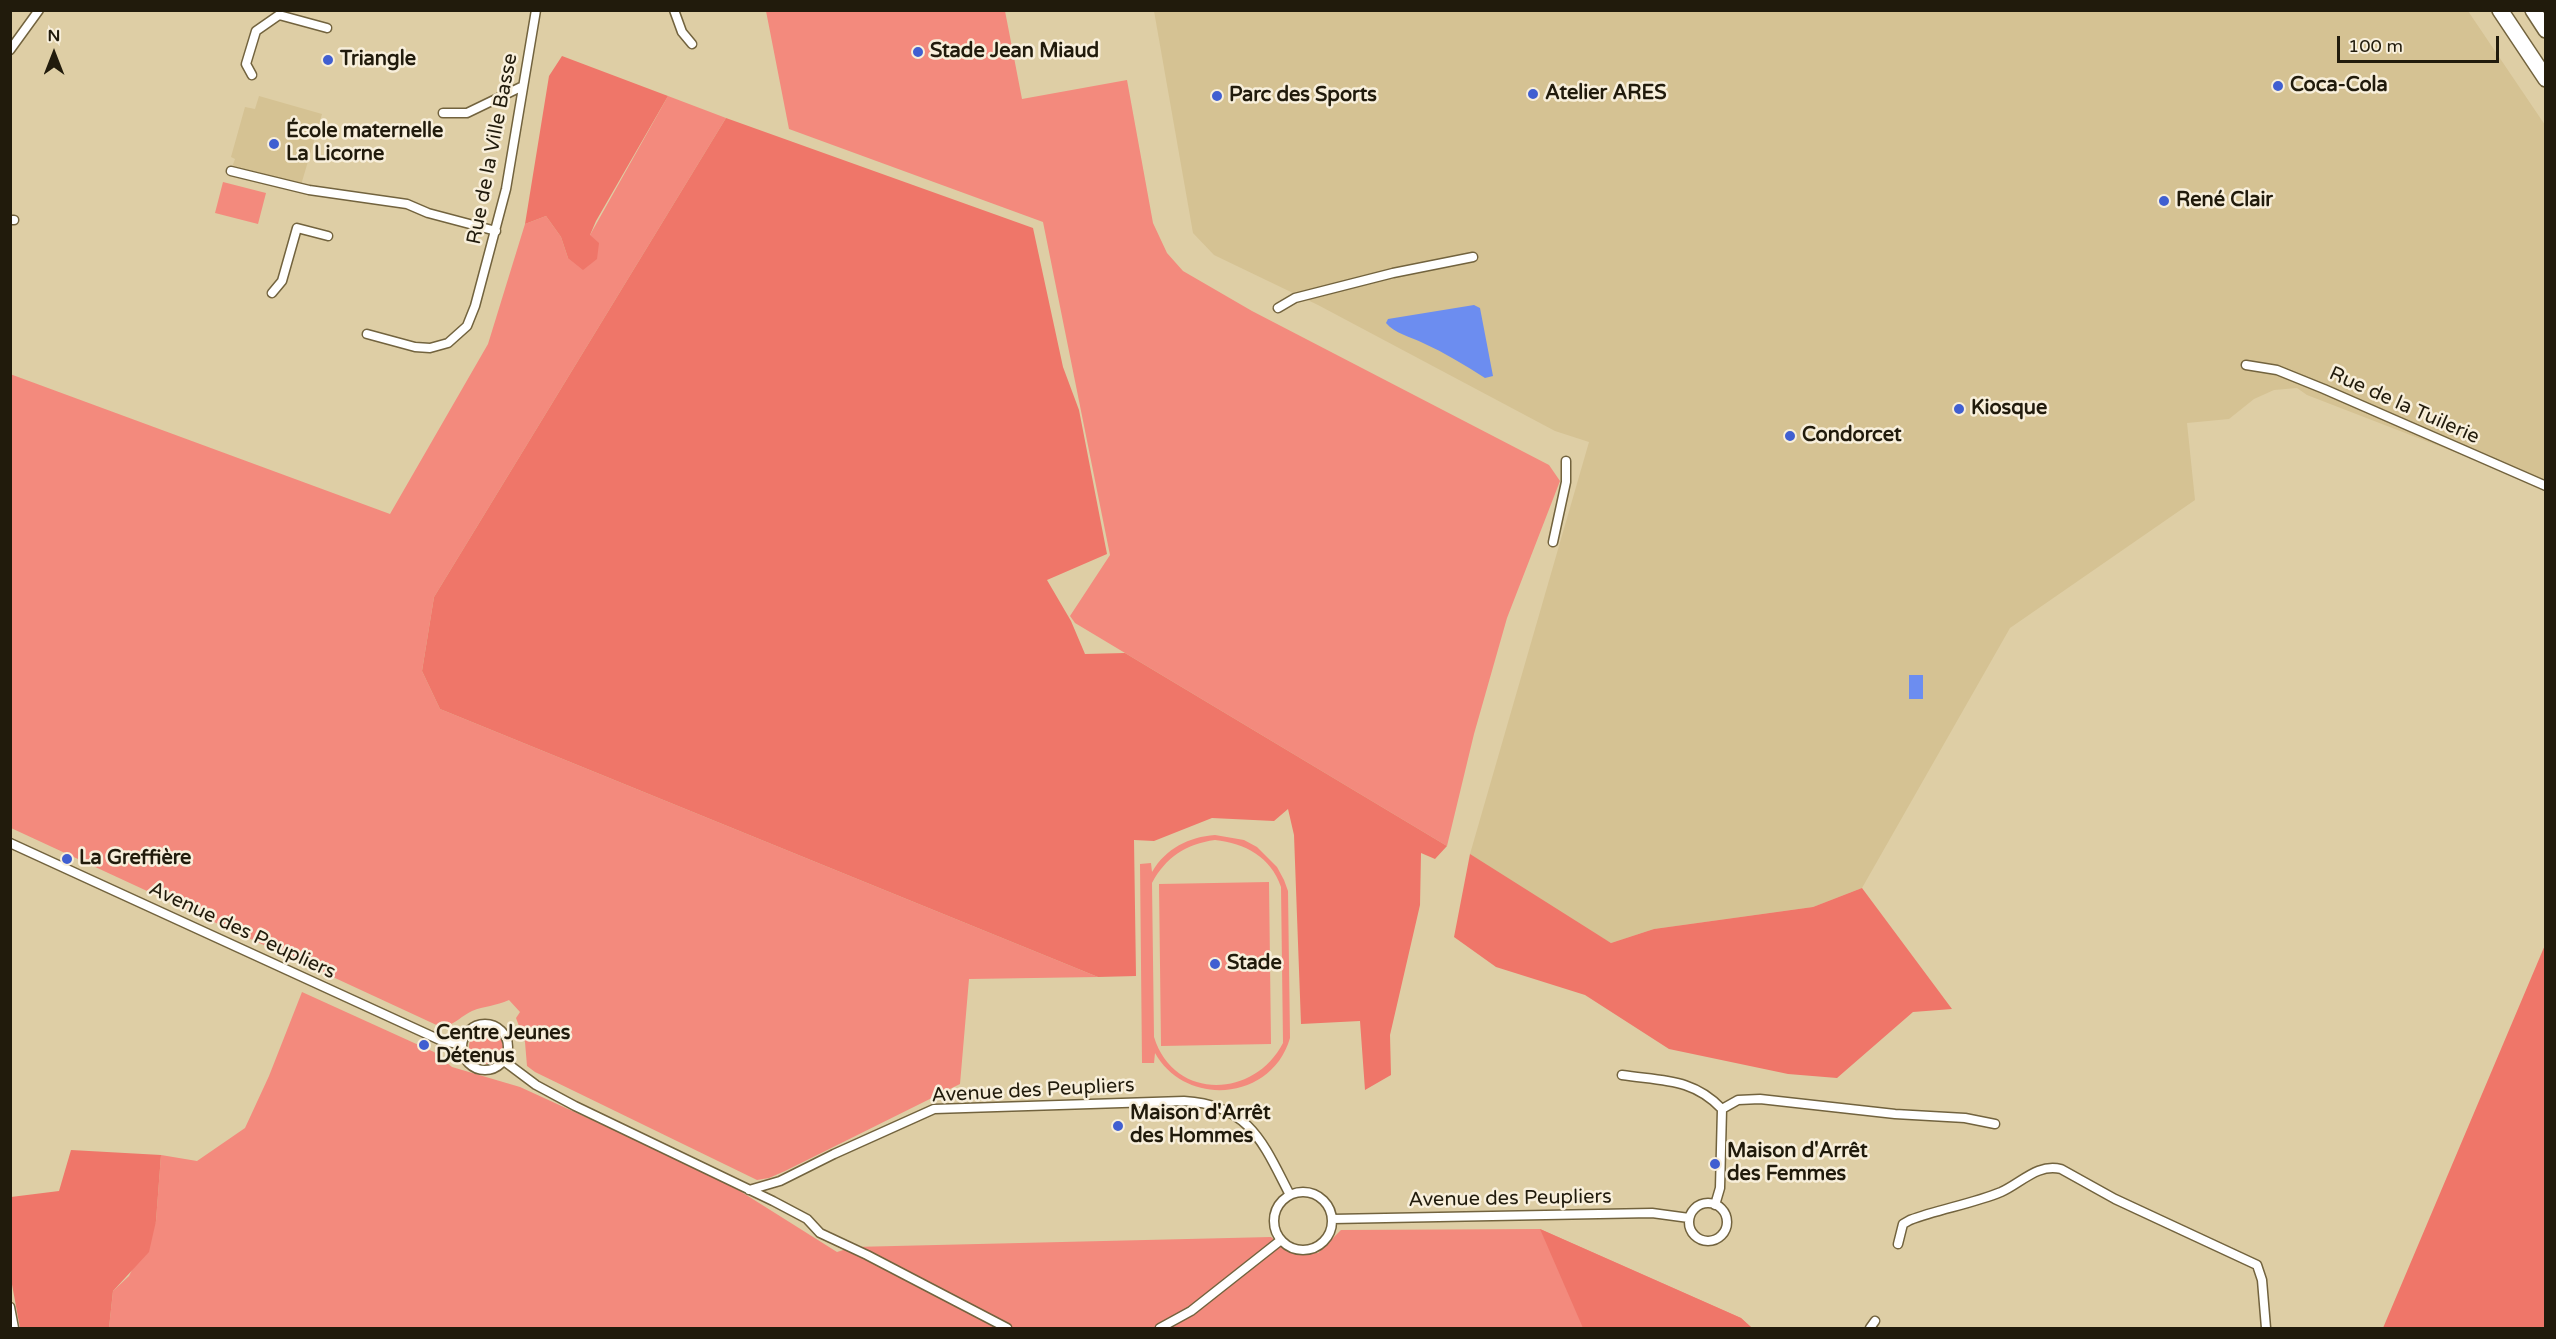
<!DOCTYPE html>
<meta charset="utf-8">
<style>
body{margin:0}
#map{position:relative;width:2556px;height:1339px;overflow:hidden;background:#decea5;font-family:"Varela Round",sans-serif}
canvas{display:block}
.frame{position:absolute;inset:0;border:12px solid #211b0c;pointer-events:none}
.north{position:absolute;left:24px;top:24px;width:60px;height:60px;-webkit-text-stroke:4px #f8efdb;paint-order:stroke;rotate:0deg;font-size:16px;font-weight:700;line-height:24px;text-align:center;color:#211b0c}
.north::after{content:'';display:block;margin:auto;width:21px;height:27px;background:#211b0c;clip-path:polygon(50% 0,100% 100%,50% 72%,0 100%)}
.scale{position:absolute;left:2337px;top:36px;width:162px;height:27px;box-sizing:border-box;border:3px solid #211b0c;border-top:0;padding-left:8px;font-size:18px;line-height:21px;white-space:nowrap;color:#211b0c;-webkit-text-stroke:4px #f8efdb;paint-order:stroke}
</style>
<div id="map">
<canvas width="2556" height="1339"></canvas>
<div class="frame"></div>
<div class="north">N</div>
<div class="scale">100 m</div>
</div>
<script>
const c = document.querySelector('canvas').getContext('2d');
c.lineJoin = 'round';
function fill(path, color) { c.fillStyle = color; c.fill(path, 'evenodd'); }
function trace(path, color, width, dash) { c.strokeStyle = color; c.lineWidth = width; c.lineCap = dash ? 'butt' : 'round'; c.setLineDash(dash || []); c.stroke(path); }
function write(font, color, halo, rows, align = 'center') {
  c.font = font + ' "Varela Round",sans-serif'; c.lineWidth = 5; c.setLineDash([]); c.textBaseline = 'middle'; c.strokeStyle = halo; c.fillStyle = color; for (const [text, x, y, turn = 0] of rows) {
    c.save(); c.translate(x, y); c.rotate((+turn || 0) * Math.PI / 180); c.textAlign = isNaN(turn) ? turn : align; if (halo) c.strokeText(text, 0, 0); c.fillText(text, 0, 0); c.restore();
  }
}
fill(new Path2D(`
 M1154,11H2468L2545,125V487L2307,395L2297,388L2274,390L2254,399L2229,419L2187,423L2195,500L2010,628L1862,888L1813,907L1654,929L1611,943L1477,866L1470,854L1589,442L1555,431L1318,305L1214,255L1193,233Z
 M259,96L322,114L301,185L232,167L235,159L231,157L245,107L255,109Z`), '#d5c293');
fill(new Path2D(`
 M766,11H1005L1022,99L1127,80L1153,223L1167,253L1183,271L1252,311L1549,465L1560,481L1507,618L1474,734L1447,846L1075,623L1070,616L1110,555L1043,222L789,129Z
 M668,96L726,118L434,597L422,671L440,709L1098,977L969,979L960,1084L785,1171L769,1178L757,1180L535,1072L527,1066L525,1042L516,1018L520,1012L509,1000C496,1006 484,1006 472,1011C463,1015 456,1023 443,1028L11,828L10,374L390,514L488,344L525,224L546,216L561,237L568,258L590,235Z
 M223,182L266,193L258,224L215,213Z
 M1215,835L1244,840L1257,847L1277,867L1284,880L1288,891L1290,1038C1272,1101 1186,1108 1155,1053L1154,1063H1142L1140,864L1151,863L1152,872C1166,848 1189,837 1215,835ZM1215,840C1245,843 1271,857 1281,887L1283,1043C1254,1099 1174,1101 1154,1037L1152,883C1166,857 1186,844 1215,840Z
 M1269,882L1271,1044L1161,1046L1159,884Z
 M302,992L434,1052L452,1067L520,1087L673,1157L740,1191L837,1252L853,1247L1271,1237L1291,1253H1318L1341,1230L1540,1229L1741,1318L1752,1328H109L113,1291L129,1276L156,1221L161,1155L197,1161L245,1128L269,1076Z
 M469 1047a17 17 0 1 1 34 0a17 17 0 1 1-34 0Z`), '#f38a7d');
fill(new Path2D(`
 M562,56L668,96L596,221L590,235L599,243L597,259L583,270L568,258L561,237L546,216L525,224L549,76Z
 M726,118L1033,228L1063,367L1079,410L1107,554L1047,580L1071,621L1085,654L1125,653L1447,846L1435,859L1421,853L1420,905L1390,1035L1391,1075L1365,1090L1360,1021L1301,1024L1294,835L1288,809L1274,821L1212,818L1154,841L1134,840L1136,976L1098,977L440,709L422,671L434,597Z
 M1470,854L1611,943L1654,929L1813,907L1862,888L1952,1009L1913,1012L1837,1078L1788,1074L1669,1049L1585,995L1496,967L1454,937Z
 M2545,945V1328H2383Z
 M71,1150L161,1155L156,1221L149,1252L113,1291L109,1328H20L11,1279V1197L59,1191Z
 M1540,1229L1741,1318L1752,1328H1583Z`), '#ef7669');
fill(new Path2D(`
 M1474,305L1480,308L1493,376L1485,378C1465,365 1445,353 1423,343C1411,337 1394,333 1386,323L1388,319Z
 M1909,675H1923V699H1909Z`), '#6c8df0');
const street = new Path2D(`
 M674,10L682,32L692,44
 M10,50L39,10
 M252,75L246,64L256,31L279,15L327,28
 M443,113H467L523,86
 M231,171L309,190L407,204L428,213L496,231
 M10,220H14
 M272,293L282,281L297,228L328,236
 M1278,308L1295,298L1393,273L1473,257
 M367,334L415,347L430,348L448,343L467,326L475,306L506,189L536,10
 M2246,365L2277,370L2324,389L2546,486
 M1553,542L1566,482V461
 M10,843L440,1040L462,1045
 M462 1047a23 23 0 1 1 46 0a23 23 0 1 1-46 0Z
 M504,1061L536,1085L575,1106L773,1201L807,1219L820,1233L867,1255L1007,1328
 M1622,1075C1662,1081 1693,1078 1722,1109
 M1722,1109L1738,1100L1760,1099L1895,1114L1965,1118L1995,1124
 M749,1190L780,1181L834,1154L934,1109L1184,1101C1250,1105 1263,1143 1290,1195
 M1274 1221a29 29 0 1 1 58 0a29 29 0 1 1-58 0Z
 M1689 1222a19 19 0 1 1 38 0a19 19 0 1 1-38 0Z
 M1715,1205L1720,1188L1722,1109
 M1332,1219L1652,1213L1689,1218
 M1898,1244L1903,1224L1910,1220C1939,1209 1972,1204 2001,1192C2021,1183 2038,1163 2061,1169L2115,1199L2257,1265L2262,1280L2266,1328
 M10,1307L14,1328
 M1160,1328L1191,1311L1281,1240
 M1870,1328L1875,1321`);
const highway = new Path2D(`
 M2500,10L2546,79
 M2533,10L2546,30`);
trace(street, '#72633e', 11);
trace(highway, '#72633e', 18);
trace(street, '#fff', 8);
trace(highway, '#fff', 15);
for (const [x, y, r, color] of [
 [918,52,6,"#405fd1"],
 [328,60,6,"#405fd1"],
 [2278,86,6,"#405fd1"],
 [1533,94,6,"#405fd1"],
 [1217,96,6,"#405fd1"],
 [274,144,6,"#405fd1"],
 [2164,201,6,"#405fd1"],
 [1959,409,6,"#405fd1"],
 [1790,436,6,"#405fd1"],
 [67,859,6,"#405fd1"],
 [1215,964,6,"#405fd1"],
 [424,1045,6,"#405fd1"],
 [1118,1126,6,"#405fd1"],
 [1715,1164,6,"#405fd1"]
]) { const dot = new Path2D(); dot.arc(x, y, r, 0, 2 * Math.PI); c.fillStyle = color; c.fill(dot); trace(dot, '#f8efdb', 2); }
write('bold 20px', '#211b0c', '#f8efdb', [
 ["Stade Jean Miaud",930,52],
 ["Triangle",340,60],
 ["Coca-Cola",2290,86],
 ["Atelier ARES",1545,94],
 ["Parc des Sports",1229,96],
 ["École maternelle",286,132],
 ["La Licorne",286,155],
 ["René Clair",2176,201],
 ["Kiosque",1971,409],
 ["Condorcet",1802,436],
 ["La Greffière",79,859],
 ["Stade",1227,964],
 ["Centre Jeunes",436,1034],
 ["Détenus",436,1057],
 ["Maison d'Arrêt",1130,1114],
 ["des Hommes",1130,1137],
 ["Maison d'Arrêt",1727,1152],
 ["des Femmes",1727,1175]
], 'left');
write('20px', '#211b0c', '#f8efdb', [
 ["Rue de la Ville Basse",493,149,-79],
 ["Rue de la Tuilerie",2404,406,24],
 ["Avenue des Peupliers",242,931,25],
 ["Avenue des Peupliers",1033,1091,-3],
 ["Avenue des Peupliers",1510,1199,-1]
]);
</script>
